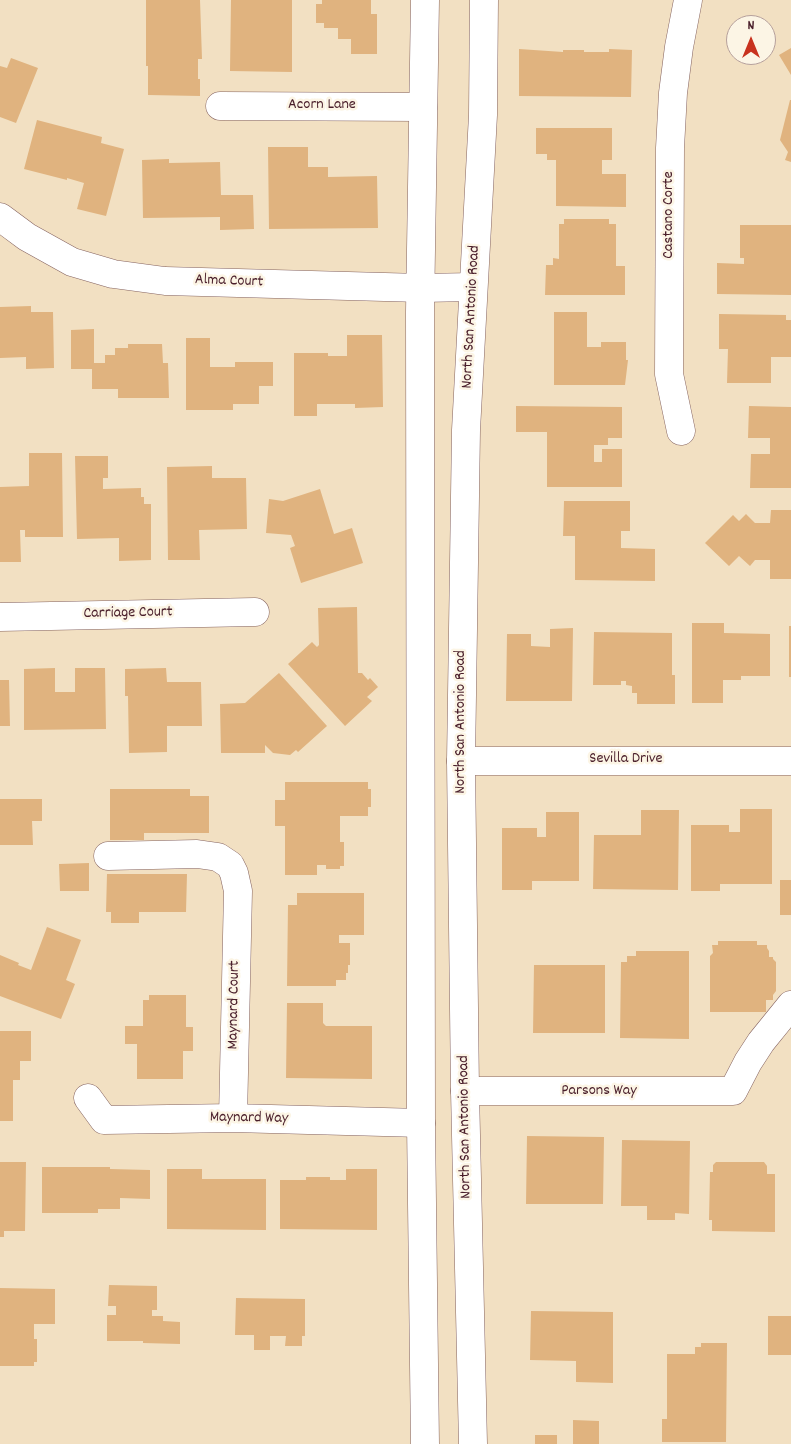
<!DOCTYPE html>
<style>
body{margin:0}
#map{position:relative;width:791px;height:1444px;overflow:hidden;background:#f2e0c2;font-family:Dekko,sans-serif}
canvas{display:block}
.north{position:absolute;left:726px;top:15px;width:50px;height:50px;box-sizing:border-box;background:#fcf5e5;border:1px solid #b59f9b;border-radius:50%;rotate:0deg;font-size:14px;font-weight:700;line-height:20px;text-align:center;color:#4a1f2b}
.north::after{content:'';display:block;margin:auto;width:18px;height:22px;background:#c8321e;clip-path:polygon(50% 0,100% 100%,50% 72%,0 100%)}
</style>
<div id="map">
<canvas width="791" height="1444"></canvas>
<div class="north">N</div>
</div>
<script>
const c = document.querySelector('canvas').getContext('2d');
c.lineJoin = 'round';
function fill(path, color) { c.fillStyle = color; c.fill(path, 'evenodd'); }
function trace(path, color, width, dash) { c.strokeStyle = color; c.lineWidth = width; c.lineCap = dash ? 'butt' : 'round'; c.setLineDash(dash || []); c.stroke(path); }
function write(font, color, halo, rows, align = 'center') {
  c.font = font + ' Dekko,sans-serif'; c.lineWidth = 5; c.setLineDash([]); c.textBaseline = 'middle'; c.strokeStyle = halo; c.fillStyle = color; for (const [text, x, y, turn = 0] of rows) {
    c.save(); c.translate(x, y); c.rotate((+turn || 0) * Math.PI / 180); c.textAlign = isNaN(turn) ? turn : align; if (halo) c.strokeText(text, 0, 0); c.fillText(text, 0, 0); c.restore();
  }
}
fill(new Path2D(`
 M146,0H200L202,59H198V79H200V96L148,95V66H146Z
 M231,0H292V72L230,71Z
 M322,0H371V14H377V54H351V39H338V28H324V23H316V4H322Z
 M791,48V75L779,55Z
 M519,49L563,52V50H584V52H609V49L632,50L631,97L519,96Z
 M11,58L38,68L16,123L0,117V66L7,68Z
 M790,100H791V162L785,160L788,152L780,140Z
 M37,120L102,137L101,143L124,149L106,216L77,209L84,183L67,178V180L24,169Z
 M536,128H612V160H602V174H626V207L556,206V160H547V154H536Z
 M268,147H308V167H328V177L377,176L378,228L269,229Z
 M169,159V163L220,162L221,195H253L254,229L220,230V217L143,218L142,160Z
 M564,219H609V224H616V266H625V295H545L546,265H553V258L559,259V224H564Z
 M740,225H791V295L717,294V263L744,264V258H740Z
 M31,306V312H53L54,368L26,369V357L0,358V307Z
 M554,312H587V347H601V342H626V360H628L625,385H554Z
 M719,314L786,315V320H791V357H771V383H727L728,349H719Z
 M94,329V363H105V355H115V348H128V344H162L163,363H168L169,398H118V389H92V369H71V330Z
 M347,335H382L383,407L355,408V404H317V416H294V353H328V356H347Z
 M186,338H210V367H235V362H273V386H259V404H233V410H186Z
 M516,406L622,407V438H608V445H594V462H602V449H622V487H547V432H516Z
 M749,406L791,407V488H750L751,454H770V438H748Z
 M29,453H62L63,537H25V530H20L21,562H0V487L29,486Z
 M75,456H108V478H103V489L141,488V497H144V504H151V560L119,561V538L77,539Z
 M212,466V478H246L247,529L199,530L200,560H168L167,467Z
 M320,489L334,534L352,528L363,563L301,583L290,548L295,546L291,535L266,533L269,499L283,501Z
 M564,501H630V531H621V548L655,549V581L575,580V536H563Z
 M771,510H791V579H770V560H755L750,566L739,556L729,566L705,543L733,515L739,521L746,514L755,523H770Z
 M357,607L358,673H362L368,680L370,678L378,687L367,697L372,701L345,726L288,664L312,642L317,647L319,645L318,608Z
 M692,623H724V633L770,634V676H741V680H723V703H692Z
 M789,626H791V677H789Z
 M573,628L572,701H506L507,634H531V646L550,647V629Z
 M594,632L672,633V675H675V704H637V693H632V686L626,685V681H621V685H593Z
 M55,668V692H75V668H105L106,729L24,730V669Z
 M166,668L167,682H201L202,726H167V752L129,753L128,696H125V669Z
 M279,673L327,726L298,752L296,750L290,755L273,753L265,745V753H221L220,704L245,703Z
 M0,680H9L10,726H0Z
 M285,782H368V789H371V807H368V816H340V842H344V866H340V869H326V865H317V875H285V826H275V800H285Z
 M110,789H190V796H209V833H144V840H110Z
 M0,799H42V821H32L33,845H0Z
 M740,809H772V884H720V891H691V825H729V832H740Z
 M641,810H679L678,890L593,889L594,835H641Z
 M546,812H579V881H532V890H502V828H537V837H546Z
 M89,863V891H60L59,864Z
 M107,874H187L186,912H139V923H111V912H106Z
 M780,880H791V915H780Z
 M297,893H364V935H339V943H350V965H348V973H346V980H336V986H287L288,905H297Z
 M47,927L81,940L66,980L75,984L61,1019L0,996V955L19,963L18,965L31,970Z
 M718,941H757V945H767V948L769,951V957H773V959L776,962V991L773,995V1000H766V1012H710V956L713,953L712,945H718Z
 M636,951H689V1039L620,1038L621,962H627V956H636Z
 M534,965H605V1033H533Z
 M149,995H186V1027H193V1051H183V1079H137V1044H125V1026H143V1000H149Z
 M287,1003H323V1023L326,1026H372V1079L286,1078Z
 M0,1031H31V1061H20V1080H13V1121H0Z
 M527,1136L604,1137L603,1204H526Z
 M622,1140L690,1141L689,1214L675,1213V1220H647V1206H621Z
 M0,1162H26L25,1231H4V1237H0Z
 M716,1162H764L767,1166V1174H775V1232L712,1231V1220H709L710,1172H713V1165Z
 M42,1167H110V1169L150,1170V1199L120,1198V1209H98V1213H42Z
 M167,1169H202V1179H266V1230L167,1229Z
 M346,1169H377V1230L280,1229V1180H306V1177H330V1180H346Z
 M109,1285L157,1286V1310H152V1316H163V1321L180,1322V1344L143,1343V1341H107V1315H116V1306H108Z
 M0,1288L55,1289V1324H34V1339H37V1362H34V1366H0Z
 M236,1298L305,1299V1336H302V1346H285L286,1336H270V1350H254V1335H235Z
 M531,1311L613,1312V1383L576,1382V1361L530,1360Z
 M768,1316H791V1355H768Z
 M701,1343H727L726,1442H662V1419H667V1354H695V1347H701Z
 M573,1420L599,1421V1444H573Z
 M535,1435H557V1444H535Z`), '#e0b37f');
const minor = new Path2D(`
 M220,106L423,107
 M0,217L27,237L72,262L113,274L165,281L421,288L473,287
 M681,431L669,374L670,148L673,93L679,47L688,0
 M0,617L255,612
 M461,761H791
 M108,856L197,854L218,857L230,865L234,873L238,891L233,1118
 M465,1091H733L748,1062L761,1042L791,1005
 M88,1098L104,1120L233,1118L421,1123`);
const major = new Path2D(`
 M425,0L420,312L421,1123L425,1444
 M473,1444L465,1091L461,761L466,430L483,115L484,0`);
trace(minor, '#856360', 29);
trace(major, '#856360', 29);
trace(minor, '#fff', 28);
trace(major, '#fff', 28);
write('16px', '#4a1f2b', '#fcf5e5', [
 ["Acorn Lane",322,106],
 ["Castano Corte",670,215,-90],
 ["Alma Court",229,282,2],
 ["North San Antonio Road",472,317,-87],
 ["Carriage Court",128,614,-1],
 ["North San Antonio Road",462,722,-90],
 ["Sevilla Drive",626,760],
 ["Maynard Court",235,1005,-89],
 ["Parsons Way",599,1092],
 ["Maynard Way",249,1119,1],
 ["North San Antonio Road",466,1127,-91]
]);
</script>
